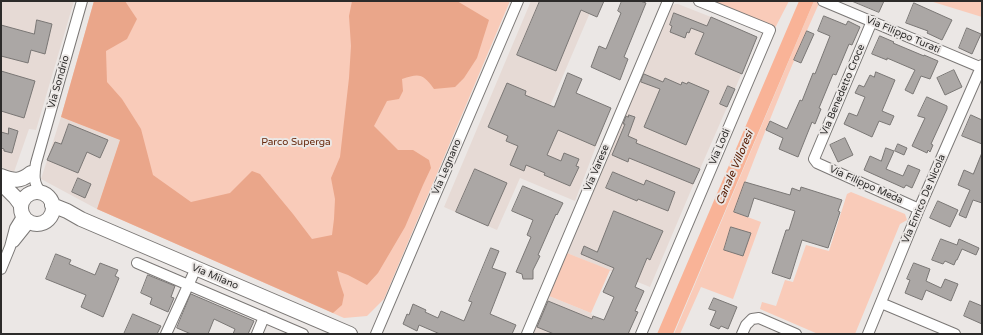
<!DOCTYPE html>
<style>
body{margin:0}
#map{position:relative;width:983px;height:335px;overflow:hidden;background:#ebe7e5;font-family:"Varela Round",sans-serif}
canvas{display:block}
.frame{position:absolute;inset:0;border:2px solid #2c2b2a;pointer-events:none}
</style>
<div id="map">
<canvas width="983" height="335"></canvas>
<div class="frame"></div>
</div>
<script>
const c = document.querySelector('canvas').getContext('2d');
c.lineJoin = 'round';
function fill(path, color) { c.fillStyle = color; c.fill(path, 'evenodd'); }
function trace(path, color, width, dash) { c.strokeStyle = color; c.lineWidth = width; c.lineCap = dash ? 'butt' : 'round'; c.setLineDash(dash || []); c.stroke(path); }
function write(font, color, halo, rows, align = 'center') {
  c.font = font + ' "Varela Round",sans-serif'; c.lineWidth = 4; c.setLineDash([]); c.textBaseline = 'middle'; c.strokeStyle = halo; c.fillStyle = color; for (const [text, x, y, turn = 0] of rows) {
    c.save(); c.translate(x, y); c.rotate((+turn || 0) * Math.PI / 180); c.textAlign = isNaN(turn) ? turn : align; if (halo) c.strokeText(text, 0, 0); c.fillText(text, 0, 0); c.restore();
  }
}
fill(new Path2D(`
 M1,1H74L36,130L29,129L14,172L1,167Z
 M531,1H595L550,106L603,128L575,201L520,178L497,230L444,207Z
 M675,4H678L711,17L757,37L735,89L700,169L650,287L567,253L671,7Z
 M61,117L120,140L97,209L41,179Z
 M549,296L591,313L593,316L631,332L630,334H533Z`), '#e6dad5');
fill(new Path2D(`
 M94,1H510L384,299L367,316L344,318L97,209L120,140L61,117Z
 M708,1H789L774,30Z
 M814,1H820C789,70 761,141 734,212L761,222L733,299L701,287L680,334H674Z
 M930,1H982V17Z
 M851,192L905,214L907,220L900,224L855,334H818L760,309L762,302L776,306L785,280L793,282L806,245L829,251L847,194Z
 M567,253L610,270L591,313L549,296Z`), '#f9cbb9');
fill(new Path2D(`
 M94,1H125L137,19L127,39L106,51L107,82L122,99L141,129L153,175L191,202L230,193L252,171L260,174L293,214L312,239L332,235L334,219L335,199L331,178L340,157L349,78L351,46L349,16L352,1H457L489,20L477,58L464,78L455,87L434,89C423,74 420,73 402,79L403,91L399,99L387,101L374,126L398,150H413L429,160L431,168L423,185L405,227L378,273L367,285L348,275L337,271L340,283L344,295L342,305L333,313L97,209L120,140L61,117Z`), '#eaa68a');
fill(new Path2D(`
 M799,1H814L673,334H657L724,177Z`), '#f9b397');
const building = new Path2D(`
 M540,1H604L597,17L581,10L556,71L517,55Z
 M622,1H640L646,3L624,57L628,59L620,80L591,67L599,46L606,49L621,13L618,11Z
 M852,1H884L879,12Z
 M914,3L952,20L942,40L927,33L928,31L906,23Z
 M674,13L707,26L711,17L757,37L742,74L695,54L704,33L691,28L689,33L687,32L685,38L670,32L672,26L670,25Z
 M824,16L846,25L848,21L860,27L852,45L849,44L836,75L833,74L819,108L821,109L815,124L812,122L798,157L779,149L783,138L766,130L770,121L787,129L800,100L802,101L813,73L815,74L830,36L818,31Z
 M37,20L52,24L45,54L31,50L28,63L1,56V25L34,34Z
 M967,28L981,34L972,54L959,48Z
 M807,31L814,34L801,63L794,60Z
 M880,36L894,42L893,43L924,56V55L938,61L930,79L921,76L913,94L905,90L915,70L887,58V60L872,54Z
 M954,70L962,87L945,95L937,78Z
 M1,71L35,81L24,118L1,111Z
 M876,72L895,80L882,111L894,116L890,125L879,121L872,137L844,124L849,113L857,116L865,97L855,93L859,85L864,87L870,75L874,77Z
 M568,73L582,79L576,93L611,108L595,146L558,130L547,155L561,161L564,153L579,159L576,166L579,167L570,186L544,175L545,173L526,165L524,171L510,165L518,146L506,141L508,136L488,127L507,83L526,91L525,95L554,107Z
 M644,74L663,82L665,78L681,85L682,82L687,84L688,82L709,91L686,145L644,127L660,89L641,82Z
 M728,86L735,89L727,107L720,104Z
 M927,97L947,106V109L931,144L933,145L930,152L928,150L927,153L912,146L925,118L918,116Z
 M629,115L635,117L628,136L637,140L636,143L700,169L693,184L629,158L628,162L612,155L625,124H623L626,116L628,117Z
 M971,115L982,120V144L962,136Z
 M69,124L108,140L100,158L87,152L78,173L47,160L55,142L61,144Z
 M9,128L18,131L12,153L4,151V149L1,148V132L8,134Z
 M845,138L853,155L838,162L830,145Z
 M898,144L907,148L904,155L895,151Z
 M886,148L894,151L886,169L903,176L908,165L920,170L912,188L906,185L904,188L864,170L870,156L881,161Z
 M982,153V203L973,200L966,218L959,215L970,190L958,185L964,170L973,174Z
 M475,169L507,183L488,226L456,212Z
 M613,172L644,185L646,180L675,192L668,211L638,199L637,201L606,188Z
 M78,178L91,184L85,198L72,192Z
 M745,182L790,195L792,188L800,191L801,187L842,200L838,211L840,212L828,248L802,240L790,279L772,273L786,230H789L795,211L754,198L748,217L734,212Z
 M523,186L563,203L557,215L556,214L538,255L540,256L533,270V279H523L522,274L516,272L531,237L527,235L533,220L512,211Z
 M938,201L958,210L950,227L930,218Z
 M614,211L663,231L650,260L647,258L635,287L644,291L635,311L638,312L628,334H554L537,327L548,301L592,319L593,316L604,320L614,297L603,292L614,268L581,254L584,246L597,252Z
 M731,227L751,233L743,256L724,250Z
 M941,239L957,245L959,239L979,248L976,255L962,249L957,260H956L954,265L945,261L943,264L932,260Z
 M491,248L499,251L492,268L506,273L490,314L516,325L512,334H440L419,325L417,331L403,324L407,314L409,315L413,304L426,310L425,312L438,318L441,311L464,321L472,302L469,301Z
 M56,254L71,260L69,264L95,275L100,263L118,270L115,276L119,278L103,317L81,307L86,295L46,279Z
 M914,263L930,269L926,281L941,288L945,279L958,284L951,301L926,290L922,300L905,293L910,280L907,279Z
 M148,275L175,286L171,297L174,298L168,312L150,304L152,298L141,293Z
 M191,294L254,321L248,334H233L235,329L214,319L208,334H191L177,328Z
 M714,298L737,307L728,329L721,326L719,329L710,325L716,311L709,309Z
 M970,301L982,306V324L964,316Z
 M133,314L161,326L157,334H124Z`);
fill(building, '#aba7a5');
trace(building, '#7a7775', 1);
const street = new Path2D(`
 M823,1L982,68
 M872,21L814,159L817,163L919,209
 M41,192C33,184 34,174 36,163L82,1
 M14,242L30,222
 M137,263L303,334
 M1,269L10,247L15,228L23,215
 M881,303L955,334
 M166,334L196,268
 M257,334L264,317
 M376,334L518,1
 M527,334L668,1
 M641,334L770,30L699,1
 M742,334L746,325L752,319L759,318L796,334
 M868,334L919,209L982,65`);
const secondary = new Path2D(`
 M1,176C14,181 20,182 31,173
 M6,188L15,197L21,205
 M21 208a16 16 0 1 1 32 0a16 16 0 1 1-32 0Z
 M52,205L67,211L81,219L350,334`);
trace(street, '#7b7876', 12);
trace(secondary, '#7b7876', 16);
trace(street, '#fff', 10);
trace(secondary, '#fff', 14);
write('10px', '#2c2b2a', '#ebe7e5', [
 ["Via Filippo Turati",903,35,23],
 ["Via Sondrio",59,82,-74],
 ["Via Benedetto Croce",843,90,-67],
 ["Via Lodi",720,147,-67],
 ["Via Legnano",447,167,-67],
 ["Via Varese",597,168,-67],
 ["Via Filippo Meda",866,185,24],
 ["Via Enrico De Nicola",924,199,-67],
 ["Via Milano",215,277,23]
]);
write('10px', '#672a0e', '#ebe7e5', [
 ["Parco Superga",296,142]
]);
write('italic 11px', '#561a00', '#ebe7e5', [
 ["Canale Villoresi",735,168,-67]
]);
</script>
